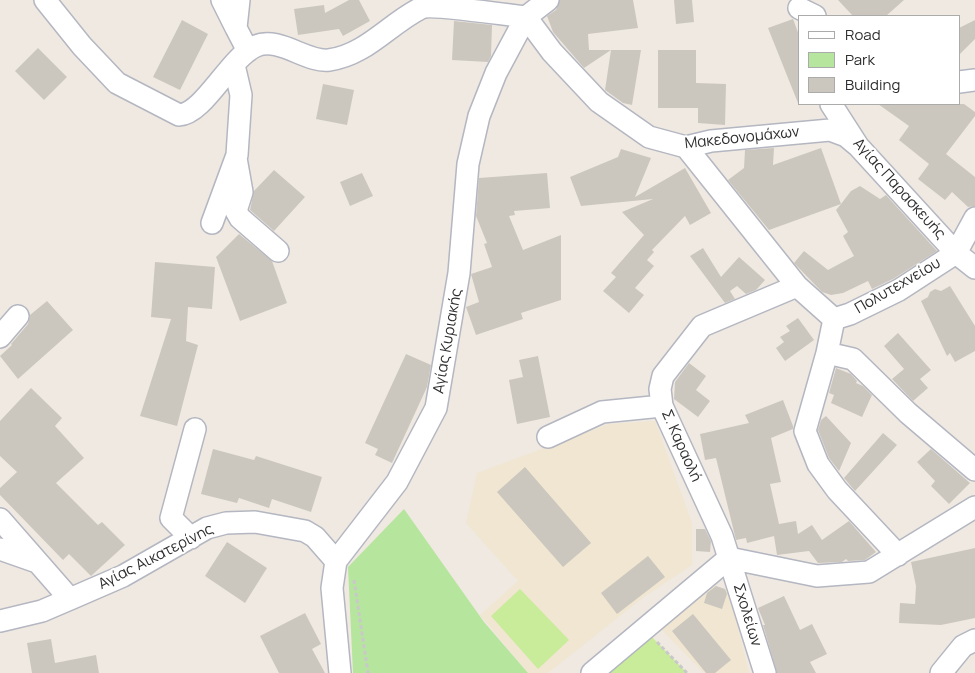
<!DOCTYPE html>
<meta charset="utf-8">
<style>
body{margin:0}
#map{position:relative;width:975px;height:673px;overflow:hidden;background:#efe9e1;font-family:Manrope,sans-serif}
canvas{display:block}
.legend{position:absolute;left:798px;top:15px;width:162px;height:90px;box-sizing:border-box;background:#fff;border:1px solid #ababab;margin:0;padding:6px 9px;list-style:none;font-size:15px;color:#2e2e2e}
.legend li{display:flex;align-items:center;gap:10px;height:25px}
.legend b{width:25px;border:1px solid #ababab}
</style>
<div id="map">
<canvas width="975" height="673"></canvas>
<ul class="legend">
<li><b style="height:6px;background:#fff"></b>Road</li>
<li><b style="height:14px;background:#b6e59e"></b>Park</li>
<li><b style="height:14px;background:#cbc7bf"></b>Building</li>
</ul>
</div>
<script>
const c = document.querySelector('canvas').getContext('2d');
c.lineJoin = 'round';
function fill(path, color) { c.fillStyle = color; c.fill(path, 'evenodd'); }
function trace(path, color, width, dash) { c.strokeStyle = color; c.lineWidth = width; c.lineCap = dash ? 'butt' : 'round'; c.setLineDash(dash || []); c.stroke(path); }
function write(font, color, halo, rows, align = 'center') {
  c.font = font + ' Manrope,sans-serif'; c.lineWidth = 4; c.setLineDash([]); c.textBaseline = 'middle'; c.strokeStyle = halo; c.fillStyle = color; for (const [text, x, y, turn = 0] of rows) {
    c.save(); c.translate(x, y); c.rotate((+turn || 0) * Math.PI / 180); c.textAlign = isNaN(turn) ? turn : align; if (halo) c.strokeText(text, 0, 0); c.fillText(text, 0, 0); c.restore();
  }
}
fill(new Path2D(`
 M655,421L692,523V565L644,597L548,673H528L480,615L518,581L466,523L477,473L609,424Z
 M710,584L729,590L749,673H704L659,627Z`), '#f0e6d1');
fill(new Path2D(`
 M404,509L484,622L528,673H353L348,567Z`), '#b6e59e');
fill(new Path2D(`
 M520,589L569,640L538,669L491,616Z
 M651,636L687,673H607Z`), '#c9ec9a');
fill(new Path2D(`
 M349,0H359L370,21L343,36L339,29L298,35L294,9L324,5L325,13Z
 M560,0H633L638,28L588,34L589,50H611L584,68L553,32L547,16L556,10Z
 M674,0H692L694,22L676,24Z
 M838,0H904L886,16H853Z
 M793,19L799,35L798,103L768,28Z
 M182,20L208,34L180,90L153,77Z
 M975,20V39L959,55V28Z
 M454,21L492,25L491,56L488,62L452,60Z
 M38,48L67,77L44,100L15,71Z
 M611,50H641L632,105L623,103L605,90Z
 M658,50H696V83L726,84L725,125L698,123V108H658Z
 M323,84L354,90L347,125L316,119Z
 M878,104H964L975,112V116L946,154L975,177V206L968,207L952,192L945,200L918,179L929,164L899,140L909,126Z
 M774,148L773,165L821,148L841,204L851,191L860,186L880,199L886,195L937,251L893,279L872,289L868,281L843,293L831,295L822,292L794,263L804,251L828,270L854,256L843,236L848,232L836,210L841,204L769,230L728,180L744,168L745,150Z
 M621,149L651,158L635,197L685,168L711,213L690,225L685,216L652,250L654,252L647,260L654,266L635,288L644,295L629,313L603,291L616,277L611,273L644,235L622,212L653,199L581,206L570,177L618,157Z
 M274,170L305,197L274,231L250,210L254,191Z
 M362,173L373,196L350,206L340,182Z
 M547,173L550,208L514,211L515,215L509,216L523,250L561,235V300L521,313L523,319L476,335L466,307L479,302L471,274L492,267L484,244L487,243L476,216L479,178Z
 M239,234L272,261L287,303L240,321L216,257Z
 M703,248L721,277L739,257L765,280L756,290L746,294L737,286L730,291L735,299L725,303L690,256Z
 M155,262L215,267L212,309L188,307L186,341L198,345L177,426L140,416L171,319L151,317Z
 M950,286L975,326V351L955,362L950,353L947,356L921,301L928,297L930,292L935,289L941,291Z
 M47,301L73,330L18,379L0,356L12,345L11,344L28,324L30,315Z
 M798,318L814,340L785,361L776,348L784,342L780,337L790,331L786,326Z
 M898,333L931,370L920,379L928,388L913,401L892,379L904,369L884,346Z
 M406,354L431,365L427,387L392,463L375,455L378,449L365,443Z
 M538,356L550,417L517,424L509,380L523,377L519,360Z
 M689,363L706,376L696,390L710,401L698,417L674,399L675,382Z
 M836,368L851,374L857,381L856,383L863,386L872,395L862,417L831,403L834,395L829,393Z
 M31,388L62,418L55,426L84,458L56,483L98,525L102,522L125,545L91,576L69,554L63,560L0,495V488L17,472L0,456V421Z
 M783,400L793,426V429L771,438L781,482L770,484L779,524L796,521L798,534L812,525L822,540L849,521L876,552L865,560L848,561L846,559L842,562L818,563L809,551L777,555L774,536L747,543L746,538L736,540L716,458L705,460L700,434L749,423L745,415Z
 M826,416L851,443L839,471L829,458L818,430L821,420Z
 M883,433L897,445L855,491L844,478Z
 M213,449L254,460L256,456L322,477L311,512L272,499L269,508L239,498L237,503L201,494Z
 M931,449L970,483L949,504L931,486L935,481L917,462Z
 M525,467L591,543L563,567L497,492Z
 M696,529H705L711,541L710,552L696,551Z
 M227,542L267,568L245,603L205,576Z
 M975,548V618L941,625L899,623L900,603L915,604L916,586L911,562Z
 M648,556L665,577L617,614L601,593Z
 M716,586L725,589L727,594L722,609L704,603L707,593Z
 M784,596L800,630L812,624L827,654L810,662L816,673H777L763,625H765L758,608Z
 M305,613L321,644L312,649L325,673H279L260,636Z
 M693,614L731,660L715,673H706L672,631Z
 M51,639L55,663L96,655L99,673H32L27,643Z`), '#cbc7bf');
const minor = new Path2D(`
 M45,0L82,46L117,83L179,115C204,114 230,57 256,46C279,36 307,63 329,60C366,55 389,24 421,8C430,4 510,15 526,17L552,52L599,102L649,137L686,147L711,141L830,130L846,136L858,146
 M222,0L236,28
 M239,0L236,28L248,51
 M799,8L815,16
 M959,82L975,80
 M831,104L858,146L956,253L975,268
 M686,147L797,286L834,319
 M236,158L242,192L236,211L240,218L278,251
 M212,223L237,155L241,95L234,65
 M0,337L18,316
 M827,353L853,359L908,413L975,470
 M548,437L602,412L662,406
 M0,519L70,599L123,576L207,528L226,523L255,522L305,531L315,537L336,561
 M191,538L171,518L195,429
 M0,549L37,562
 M898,555L837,490L818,464L805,431L827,353L834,319L850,314L899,290L956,253L975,218
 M0,621L42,611L70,599
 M340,673L332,588L336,561L397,482L436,408L459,273L468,164L479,116L496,73L526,17L548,0
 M592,673L729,558L817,576L869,572L975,507
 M765,673L722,536L662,406L660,389L663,376L702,326L797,286
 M941,673L963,646L975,640`);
trace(minor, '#b4b7c1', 24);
trace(new Path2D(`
 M354,580L368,673
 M657,642L687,673`), '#c9c9c9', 3, [4, 2.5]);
trace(minor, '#fff', 21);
write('15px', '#2e2e2e', '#fff', [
 ["Μακεδονομάχων",742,138,-6],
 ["Αγίας Παρασκευής",899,189,48],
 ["Πολυτεχνείου",898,286,-30],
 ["Αγίας Κυριακής",448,341,-80],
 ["Σ. Καραολή",681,446,66],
 ["Αγίας Αικατερίνης",156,557,-27],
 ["Σχολείων",747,615,73]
]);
</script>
